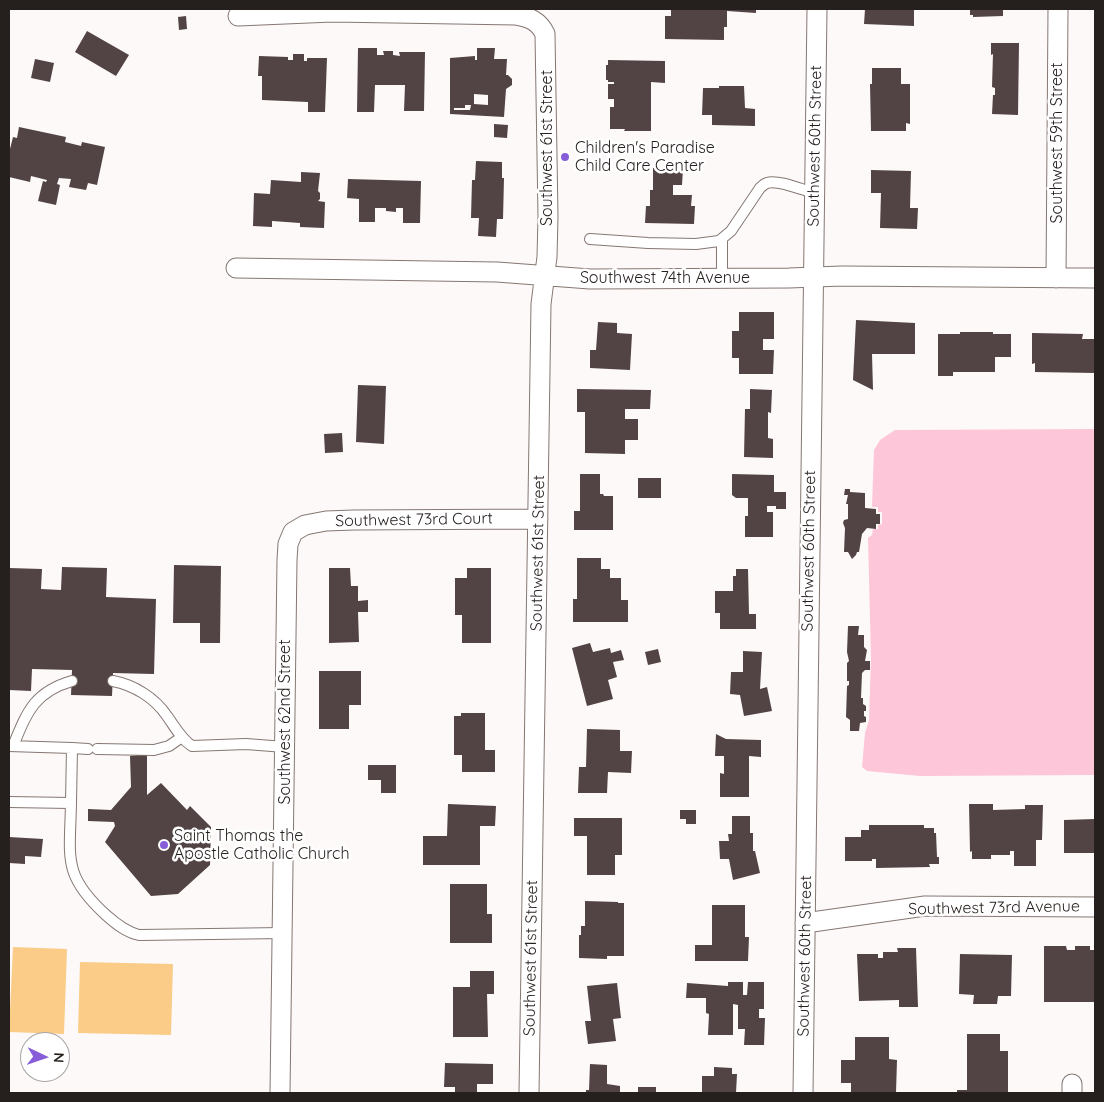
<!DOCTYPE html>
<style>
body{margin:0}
#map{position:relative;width:1104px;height:1102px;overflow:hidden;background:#fdf9f8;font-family:Quicksand,sans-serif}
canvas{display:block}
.frame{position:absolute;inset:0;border:10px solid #251f1d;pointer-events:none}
.north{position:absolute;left:20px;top:1032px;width:50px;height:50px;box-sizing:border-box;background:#fff;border:1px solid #a8a5a5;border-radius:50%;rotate:93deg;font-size:14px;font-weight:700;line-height:20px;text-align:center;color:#251f1d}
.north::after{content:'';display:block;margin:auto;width:18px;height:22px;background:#875ed8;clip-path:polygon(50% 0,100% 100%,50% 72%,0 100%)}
</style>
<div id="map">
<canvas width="1104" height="1102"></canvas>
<div class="frame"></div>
<div class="north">N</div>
</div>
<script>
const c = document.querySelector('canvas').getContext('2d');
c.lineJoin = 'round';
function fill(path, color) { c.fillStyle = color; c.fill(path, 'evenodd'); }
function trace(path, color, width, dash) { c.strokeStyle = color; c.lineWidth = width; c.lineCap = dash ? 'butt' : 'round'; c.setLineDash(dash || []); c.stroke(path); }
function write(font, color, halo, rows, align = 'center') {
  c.font = font + ' Quicksand,sans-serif'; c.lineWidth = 5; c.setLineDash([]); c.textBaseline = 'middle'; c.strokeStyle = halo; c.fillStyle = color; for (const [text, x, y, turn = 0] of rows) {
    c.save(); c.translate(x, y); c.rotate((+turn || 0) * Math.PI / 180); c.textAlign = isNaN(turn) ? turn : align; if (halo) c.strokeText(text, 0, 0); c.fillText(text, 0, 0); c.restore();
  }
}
fill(new Path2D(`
 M13,947L67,949L64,1034L9,1032Z
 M80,962L173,964L171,1035L78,1033Z`), '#facc88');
fill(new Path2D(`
 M1095,429V775L920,776L867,771L862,767L865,733L869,720L871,658L868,538L872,535L873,529H878V525L882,524V512H878V507H872L874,450L880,440L895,430Z`), '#fdc6d9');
fill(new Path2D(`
 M671,9H756V13L727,11V27H724V40L665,39V16H671Z
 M865,9H914V26L864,24Z
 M970,9H1003V16L973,17V15H970Z
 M186,16L187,29L179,30L178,17Z
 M87,31L129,55L116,76L75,52Z
 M991,43H1019L1018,115L992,114L993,95H995V88L992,87L993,54L991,55Z
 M358,48H377V55H384L383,51H393V55L400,56L399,52H425L424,111H404L405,85H375L374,112H357Z
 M477,48H495L494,59H507L506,75H508L512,79V85L506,89L504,117L450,114V58L475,56V60H477ZM474,94L488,95V105L474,104ZM465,105H471L470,110H454V108H465Z
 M293,54H304V61H307V58H327L325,112H308V102L262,100V76H258L259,56L288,57V60H293Z
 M35,59L54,63L50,82L31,78Z
 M608,60L665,61V83L651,82V131H624L625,129H610V107H614V99H608V84H614V82H608V80H606V65H608Z
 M872,68H901V84H910V124L906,123V131H871L870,84H872Z
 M719,86H744L745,108L755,109V126L712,125V115H702L703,88H719Z
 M494,124L508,125L507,138L494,137Z
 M19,127L66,137L65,142L81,146L82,142L105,147L97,185L88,183L86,190L69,187L71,179L59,178L57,184L60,185L56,205L38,201L43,181L46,182L47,180L31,176L30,182L9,177V153L13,137L17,138Z
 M476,161L502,162V178H504L503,219H497L496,237L478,236L479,218H471L472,180H475Z
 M653,168L683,169L682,185H673V195H692L691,206H695L694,224L645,223L646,206H650V190H653Z
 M871,170L911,171L910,208H918L917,229L880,228L881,193H871Z
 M301,172L320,173L318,191L320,193V199L318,201L325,202L324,228L300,227V223L272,221V227L253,226L254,193L270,194L271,180L301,182Z
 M348,179L421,181L420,223H403V208H396V212L386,211V208H375V222H359V199L347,198Z
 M739,312H774V339H763V350H774L773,374H739V358H732V331H739Z
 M856,320L915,323V354H872L873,390L853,380Z
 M598,322L617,323V333L632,334L630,370L590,368V350H596Z
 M960,332H993V334H1011V357H995V372H953V376H938V334H960Z
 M1032,333L1083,334L1082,339H1095V373L1035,372V363L1032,364Z
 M358,385L386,386L384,444L356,442Z
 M577,389L651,390L650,409H625V419H638V440H625V454L585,453V412H577Z
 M750,389L772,390L771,413L768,412V438L773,439V458L744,457L745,409H750Z
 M342,433L343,452L325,453L324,434Z
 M580,474H600V494H603L604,496H613V530H574V511H580Z
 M732,474L774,475V492H786V509H776V506H767V512H773V537H745V516H748V498H736L732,495Z
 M638,478H661V498H638Z
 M845,489H850V492L865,493V508L876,509V514H880V524H876V529L867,528L862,534L859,552H857L856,555L852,559L848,552H844L845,528L843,523L844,520L848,519V504H846L848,495H844Z
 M577,558H601V569H610V578H621V600H628V622H573V599H577Z
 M174,565L221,566L220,643H200V623H173Z
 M62,567L107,568L106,597L156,599L154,674L113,673L112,696L71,695L72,670L32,669L31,691L9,690V568L42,569L41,589L61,590Z
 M329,568H350L351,586H358V601L368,600V612H358L359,642L329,643Z
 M467,568H491V643H462V615H455V578H467Z
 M736,569H748L749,614H756V629H720V613H715V591H733V576H736Z
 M848,626H859L858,635H864V647L867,650L865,661H870V670H865L862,673L861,698H863V704L866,706V711H864V716L866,717V722L860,723L859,731H850V720L846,717L847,686L849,685V681H847V663L849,661L847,652Z
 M590,643L593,652L610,648L611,653L621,650L624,660L613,662L617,677L608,680L613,699L587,706L572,648Z
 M658,649L661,662L648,665L645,652Z
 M743,651L762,652L760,689L767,687L772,711L744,716L740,695L730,694L731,672H743Z
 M319,671H361V705H349V729H319Z
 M461,713H485V750H495V772H462V755H454V716H461Z
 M587,729L620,730V751H632L631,773L608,772L607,793H578L579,767H586Z
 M716,734L726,739L761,740V757L749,756V797H720V773L724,774V756H715Z
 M147,754V795L161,783L187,810L190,806L211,827L210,865L178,894L151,896L105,842L115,826L114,822L88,821V809L111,810L131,787L130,756Z
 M368,765H396V793H381V780H368Z
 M448,804L496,806L495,826H480V865H423V836H447Z
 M969,804H993V810L1025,809V805H1043L1042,840H1036V866H1014V851H1010V855H991V859H972V851L970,852Z
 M680,810H696V824H686V819H680Z
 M732,816H750V833H753V851H755L760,873L733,880L729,859H720L719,841H729L728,834H732Z
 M574,818H622V855H615V875H587V836H574Z
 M1095,819V853H1064V820Z
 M869,825H924V828H934V833H936L937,857H939V864H929L930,867L876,868V859H872V861H845V837H861V830H869Z
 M9,837L43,839L41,857L25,856V864L9,863Z
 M450,884H487V914H492V943H450Z
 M585,901L618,902V903H624V956H607V959L579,958V935H581V926H585Z
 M712,905H745V937H749L748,961H695V945H712Z
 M1044,946H1066L1067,950H1075V946H1090V950H1095V1002H1044Z
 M897,948H916L918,1007H899V1000L859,1001L857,954H878V958H883V952H898Z
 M960,954L1012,955L1011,996H998L997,1004H973L974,995L959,994Z
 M470,971H494V994H487L488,1037H453V987H470Z
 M728,982H743V995H747L748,982H764V1009H759V1018H765L764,1045H744L745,1029H738V1005L733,1004V1035H708L709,1014L706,1013V998H686L687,983L728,986Z
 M617,983L621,1018L613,1019L616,1041L588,1044L585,1021H591L587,986Z
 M967,1034H1000V1051H1008V1093H957V1090H967Z
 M855,1037H889V1059L897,1060L896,1093H851V1083H841V1060H855Z
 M445,1063L493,1064V1084H477V1093H455V1087H444Z
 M590,1064L607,1065V1084L620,1086V1093H586V1090H589Z
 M714,1067L732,1068V1074H737L736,1093H702V1076H714Z
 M638,1087H656V1093H638Z`), '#524344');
const lane = new Path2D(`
 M590,239L648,243L696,244L719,241L731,231L760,188C762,186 764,184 767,183C777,179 803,190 814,193
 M722,279V239
 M113,681C134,685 155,698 167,716C175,727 181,739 192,746L246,744L285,747
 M9,746L72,748L71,803
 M13,746C27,712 34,692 72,681
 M72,748L88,749
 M97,749L154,750L169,746L182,737
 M9,802L71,803C70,858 62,875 106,915C116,924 126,932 139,935L283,933`);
const street = new Path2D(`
 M238,16L332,12L516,15C529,17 539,21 545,34L548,217L547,257L541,304L529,1093
 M236,268L497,272L590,279L789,278L842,276L1095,278
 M1056,278L1058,9
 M805,923L925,906L1095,907
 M280,1093L287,560L288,544L293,532L305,525L326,521L354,520L538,519
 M803,1093L817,9
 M1072,1093V1084`);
trace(lane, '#857772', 12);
trace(street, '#857772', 21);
trace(lane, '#fff', 10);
trace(street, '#fff', 19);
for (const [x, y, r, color] of [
 [565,157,5,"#875ed8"],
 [164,845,5,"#875ed8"]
]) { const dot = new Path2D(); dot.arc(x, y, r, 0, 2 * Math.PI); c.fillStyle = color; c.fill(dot); trace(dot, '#fff', 2); }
write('16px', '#251f1d', '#fff', [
 ["Southwest 59th Street",1057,143,-90],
 ["Southwest 60th Street",815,146,-89],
 ["Southwest 61st Street",547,148,-90],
 ["Southwest 74th Avenue",665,278],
 ["Southwest 73rd Court",414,520,-1],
 ["Southwest 60th Street",809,551,-89],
 ["Southwest 61st Street",538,553,-89],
 ["Southwest 62nd Street",285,722,-90],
 ["Southwest 73rd Avenue",994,908,-1],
 ["Southwest 60th Street",805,956,-89],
 ["Southwest 61st Street",531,958,-89]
]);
write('16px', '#251f1d', '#fff', [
 ["Children's Paradise",575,148],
 ["Child Care Center",575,166],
 ["Saint Thomas the",174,836],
 ["Apostle Catholic Church",174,854]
], 'left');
</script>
